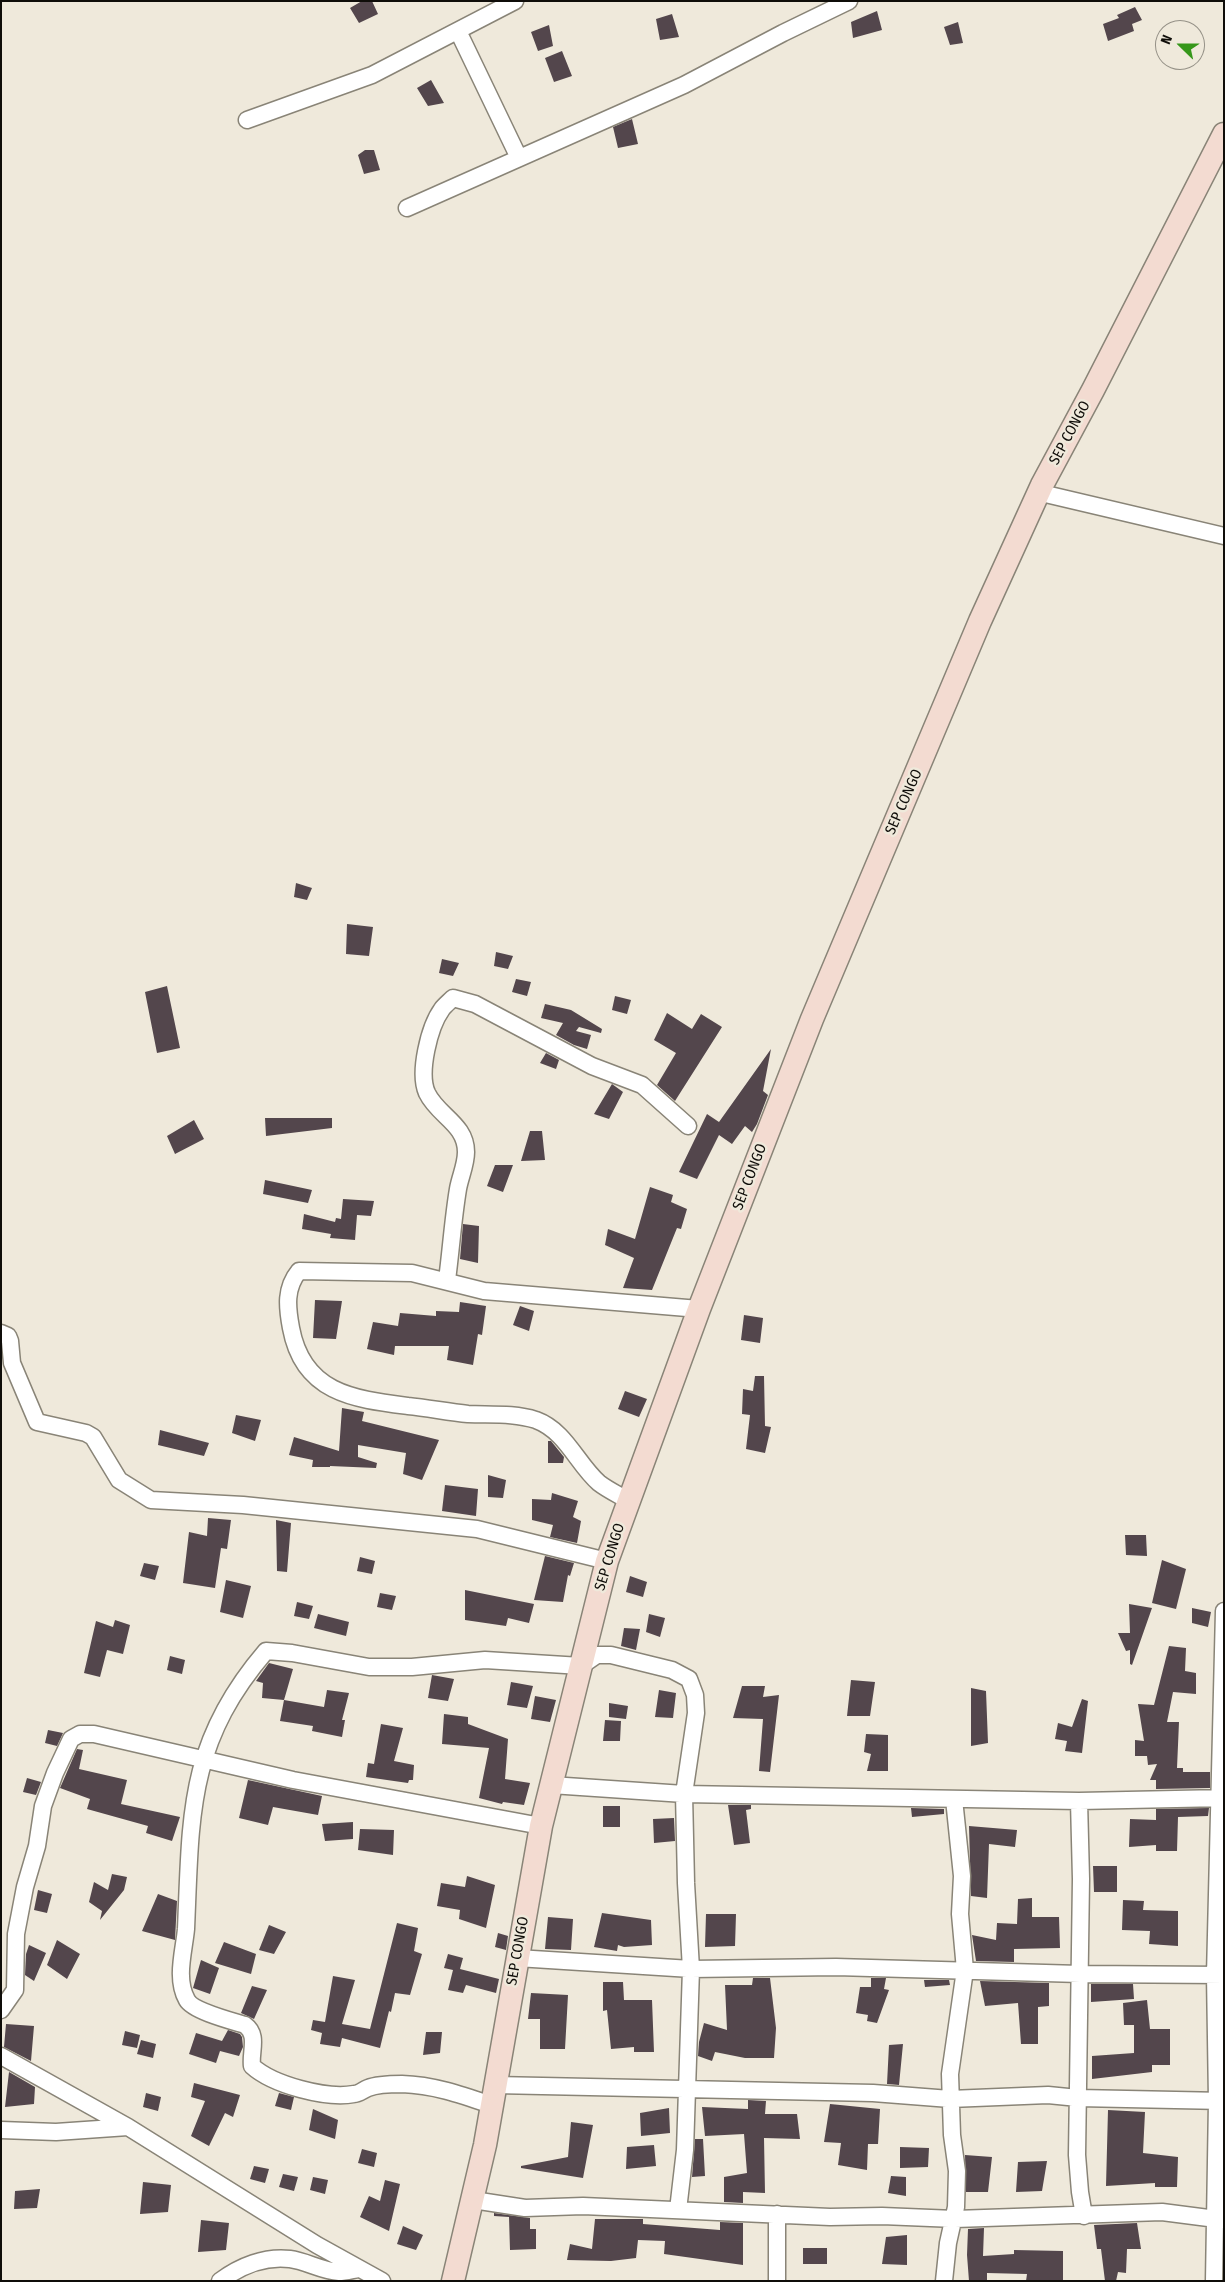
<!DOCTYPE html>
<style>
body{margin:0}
#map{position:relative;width:1225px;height:2282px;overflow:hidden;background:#efe9db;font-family:"Fira Sans Condensed",sans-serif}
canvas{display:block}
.frame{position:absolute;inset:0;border:2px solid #0f0d09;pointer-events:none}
.north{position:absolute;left:1155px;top:20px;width:50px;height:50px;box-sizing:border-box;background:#efe9db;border:1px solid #959187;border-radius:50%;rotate:292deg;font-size:14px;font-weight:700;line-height:20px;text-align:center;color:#0f0d09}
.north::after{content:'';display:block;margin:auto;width:18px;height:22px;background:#36971a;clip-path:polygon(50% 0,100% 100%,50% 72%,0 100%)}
</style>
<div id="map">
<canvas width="1225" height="2282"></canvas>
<div class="frame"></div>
<div class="north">N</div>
</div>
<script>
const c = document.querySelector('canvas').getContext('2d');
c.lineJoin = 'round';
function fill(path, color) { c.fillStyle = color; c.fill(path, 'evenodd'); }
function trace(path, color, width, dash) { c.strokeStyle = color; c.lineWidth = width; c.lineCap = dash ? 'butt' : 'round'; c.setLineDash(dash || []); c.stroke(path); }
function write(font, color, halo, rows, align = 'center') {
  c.font = font + ' "Fira Sans Condensed",sans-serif'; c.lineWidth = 5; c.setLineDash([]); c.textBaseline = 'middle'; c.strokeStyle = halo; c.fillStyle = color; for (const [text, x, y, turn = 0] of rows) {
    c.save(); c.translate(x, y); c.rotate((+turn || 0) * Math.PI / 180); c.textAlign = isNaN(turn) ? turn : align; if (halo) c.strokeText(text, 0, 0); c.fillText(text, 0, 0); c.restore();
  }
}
fill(new Path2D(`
 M362,1H372L378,14L359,23L350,8Z
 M1135,7L1142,20L1132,24L1134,31L1108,41L1103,24L1119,18L1117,15Z
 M877,11L882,30L853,38L851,22Z
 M672,14L679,37L660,40L656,19Z
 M958,22L963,43L950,45L944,27Z
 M549,25L553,46L538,51L531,32Z
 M562,51L572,76L554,82L545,58Z
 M431,80L444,103L428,106L417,88Z
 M632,119L638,144L618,148L613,127Z
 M365,150H374L380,170L364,174L358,155Z
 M296,883L312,888L307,900L294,897Z
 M347,924L373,927L369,956L346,954Z
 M496,952L513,956L508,969L494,966Z
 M442,959L459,963L453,976L439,973Z
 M516,979L531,982L527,996L512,992Z
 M167,986L180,1048L157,1053L145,992Z
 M615,996L631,1000L627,1014L612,1010Z
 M545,1004L571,1010L602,1029L601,1033L579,1027L576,1031L591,1035L587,1049L574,1045L556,1035L563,1023L541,1018Z
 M667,1013L692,1029L701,1014L722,1027L675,1101L657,1085L676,1053L654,1040Z
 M771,1049L763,1091L768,1095L757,1124L752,1132L745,1126L732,1144L719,1135L697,1179L679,1172L707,1114L719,1122Z
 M546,1053L559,1060L556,1069L540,1063Z
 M612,1084L623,1092L609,1119L594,1114Z
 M265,1118H332V1128L266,1136Z
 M194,1120L204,1139L175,1154L167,1136Z
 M530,1131H542L545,1160L521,1161Z
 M495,1165H513L503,1192L487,1186Z
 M265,1180L312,1190L308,1203L263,1194Z
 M650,1187L673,1195L671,1202L687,1209L681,1229L677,1228L652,1290L623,1288L634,1258L605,1245L608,1229L635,1239Z
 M343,1199L374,1201L371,1216L357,1215L355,1240L330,1238L331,1234L302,1229L304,1214L335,1222L336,1218L341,1219Z
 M463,1224L479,1226L478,1263L460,1259Z
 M315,1300L342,1301L336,1339L313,1338Z
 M460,1302L486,1306L482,1335L478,1334L473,1365L447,1360L449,1346H395L394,1355L367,1349L373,1322L398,1326L400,1313L436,1316V1311L459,1312Z
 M520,1306L534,1311L529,1331L513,1325Z
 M744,1315L763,1318L760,1343L741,1340Z
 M755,1376H764L765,1426L771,1427L765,1453L746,1449L750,1415L742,1414L743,1389L753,1391Z
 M625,1391L647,1399L639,1417L618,1409Z
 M342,1408L364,1412L362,1421L439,1440L422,1480L403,1474L406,1453L358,1445V1457L377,1463L376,1468L330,1466V1467H312L313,1460L289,1455L294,1437L339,1451Z
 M236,1415L261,1420L255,1441L232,1433Z
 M160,1430L209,1443L204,1456L158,1445Z
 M548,1441H551L564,1457L563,1463H548Z
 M488,1475L506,1480L503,1498L488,1497Z
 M445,1485L478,1489L476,1516L442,1511Z
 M552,1493L578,1501L573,1517L581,1521L577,1543L550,1537L553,1525L532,1520V1499L551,1500Z
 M208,1518L231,1520L227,1549L221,1548L215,1588L183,1583L189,1532L207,1536Z
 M276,1520L291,1523L287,1572L277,1571Z
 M1125,1535H1146L1147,1556L1126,1555Z
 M545,1556L574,1563L570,1576L568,1575L563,1602L534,1600Z
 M360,1557L375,1561L372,1574L357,1571Z
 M1162,1560L1186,1569L1176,1609L1152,1603Z
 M144,1563L159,1566L155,1580L140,1576Z
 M630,1576L647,1582L643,1597L626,1592Z
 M226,1580L251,1586L243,1618L220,1612Z
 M465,1590L534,1604L529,1623L508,1618L506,1626L465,1620Z
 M380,1593L396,1596L392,1610L377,1607Z
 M297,1602L313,1606L309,1619L294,1616Z
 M1129,1604L1152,1608L1132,1665L1130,1664V1650L1126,1651L1118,1633H1130Z
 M1192,1608L1211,1612L1208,1627L1192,1623Z
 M318,1614L349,1622L346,1636L314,1628Z
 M649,1614L665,1618L660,1637L646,1632Z
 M115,1620L130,1625L123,1654L107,1650L100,1677L84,1673L96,1621L113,1627Z
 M624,1628L640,1629L636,1650L621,1646Z
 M1169,1646L1186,1648L1185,1671L1196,1673V1694L1173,1692L1167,1722H1179L1177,1768H1183V1772H1210V1788L1156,1789V1780H1150L1157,1764L1148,1765L1147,1756H1135V1740L1144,1741L1138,1704L1154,1705Z
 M170,1656L185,1660L182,1674L167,1670Z
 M269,1663L293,1669L284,1700L262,1698L263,1683L256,1681Z
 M432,1675L454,1679L448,1701L428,1698Z
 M851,1680L875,1682L870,1716H847Z
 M511,1682L533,1686L527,1708L507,1705Z
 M742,1686H765L763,1697L779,1695L770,1772L759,1771L763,1719L733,1718Z
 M971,1688L986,1691L988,1743L971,1746Z
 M327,1690L349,1693L342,1720H345L342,1737L312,1731L313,1726L280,1721L284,1700L324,1707Z
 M659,1690L676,1693L673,1718L655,1717Z
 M535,1696L556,1700L550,1722L531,1719Z
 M1082,1699L1088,1701L1082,1753L1065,1751L1067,1741L1055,1739L1058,1723L1072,1727Z
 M609,1703L628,1706L626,1719L609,1717Z
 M444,1714L468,1717V1724L508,1739L505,1779L530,1783L524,1805L503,1802L502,1804L479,1798L489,1748L442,1744Z
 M605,1720L621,1721L620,1741H603Z
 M381,1724L403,1728L394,1761L414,1765L413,1780H409L408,1783L366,1777L368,1763L374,1764Z
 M48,1730L63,1733L57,1746L45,1743Z
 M866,1734L888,1735V1771H867L871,1754L864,1752Z
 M77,1749L83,1750L79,1769L127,1780L121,1804L180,1817L172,1841L146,1833L148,1826L87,1809L90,1799L60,1788Z
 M27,1778L41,1782L36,1795L23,1792Z
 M248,1780L322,1796L318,1815L273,1807L268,1825L239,1818Z
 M728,1805H751V1809L746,1810L750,1843L734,1845Z
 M603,1806H620V1827H603Z
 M911,1808L944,1809V1814L912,1817Z
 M1209,1808L1208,1816L1178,1817L1177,1851H1156V1845L1129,1847L1130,1819L1156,1820V1809Z
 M674,1818L675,1841L654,1843L653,1819Z
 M353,1822V1839L325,1841L322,1824Z
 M969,1826L1017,1830L1015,1847L989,1844L987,1898L971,1896Z
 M360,1829L394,1830L393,1855L358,1850Z
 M1093,1866H1117V1892H1094Z
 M112,1874L127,1877L124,1890L100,1920L102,1911L89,1902L94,1882L108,1890Z
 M467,1876L495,1885L486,1928L459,1919L460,1910L437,1906L441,1883L465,1887Z
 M38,1890L52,1894L47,1913L34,1910Z
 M158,1894L177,1901L175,1940L142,1931Z
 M1032,1898V1917H1059L1060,1948L1014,1949V1962L976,1961L972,1935L996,1940L997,1923L1017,1924L1018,1899Z
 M1123,1900L1144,1901L1143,1910L1178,1911V1946L1149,1944L1150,1931L1122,1930Z
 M602,1913L651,1920L652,1945L624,1947L618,1945L617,1951L594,1947Z
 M706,1914H736L735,1946L705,1947Z
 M548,1917L573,1919L571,1950L545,1949Z
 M397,1923L418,1928L414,1951L422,1954L410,1995L395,1993L391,2012L389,2011L380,2048L342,2038L340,2047L320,2044L322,2033L311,2030L313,2020L325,2022L333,1976L355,1980L342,2024L370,2029Z
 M269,1925L286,1932L274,1954L259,1950Z
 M498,1933L508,1936L506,1950L495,1947Z
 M57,1940L80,1954L67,1979L47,1965Z
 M224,1942L256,1954L251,1974L215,1963Z
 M29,1945L46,1953L34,1981L25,1975L26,1954Z
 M448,1954L463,1958L460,1969L499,1979L496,1993L466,1985L463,1993L448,1990L453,1970L444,1968Z
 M201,1960L219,1968L210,1994L193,1988Z
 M753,1978H770L776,2028L774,2058H745L715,2052L712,2061L698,2056L699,2042L704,2023L727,2030L725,1985H752Z
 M871,1978H886L884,1989L889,1990L877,2023L867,2021L868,2015L856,2013L860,1987H871Z
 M924,1980H949L950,1985L925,1987Z
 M980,1981L1049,1983V2006L1038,2007V2044H1021L1018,2003L985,2006Z
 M603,1982H623L624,2000H652L654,2052H634V2047L611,2049L607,2010L603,2011Z
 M1091,1984H1133L1134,1999L1091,2002Z
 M252,1986L267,1990L254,2019L241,2013Z
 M531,1993L568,1995L565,2049H540V2019H528Z
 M1147,2000L1150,2029H1170V2065H1152V2072L1092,2079V2056L1134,2053V2025H1124L1123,2003Z
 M6,2024L34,2026L31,2061L4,2047Z
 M228,2030L240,2034L242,2037L243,2047L239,2056L220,2051L216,2063L189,2054L196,2033L222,2041Z
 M125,2031L140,2035L137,2048L122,2045Z
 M426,2032H442L440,2053L423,2055Z
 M141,2040L156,2044L153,2058L137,2054Z
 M903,2044L899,2085L887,2084L889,2045Z
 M9,2072L35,2087L34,2104L5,2107Z
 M194,2083L240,2095L233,2117L225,2113L209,2146L191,2136L205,2101L191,2097Z
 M146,2093L161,2097L158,2111L143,2107Z
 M279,2093L294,2097L291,2110L275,2106Z
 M748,2100L766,2101L765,2114H797L800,2139L764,2138L765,2193L743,2192V2203L724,2202V2177L747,2173L744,2134L705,2136L702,2107L748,2109Z
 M830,2104L880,2109L878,2144H868L867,2170L838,2165L841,2143L824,2142Z
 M669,2108L670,2133L641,2136L640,2113Z
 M313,2109L338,2120L335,2139L309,2130Z
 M1108,2110L1145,2112L1143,2153L1178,2157L1177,2187H1155V2183L1106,2186Z
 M571,2122L593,2125L583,2178L521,2168V2166L568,2157Z
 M695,2139H703L705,2176L692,2177Z
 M654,2145L656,2166L626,2169L627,2147Z
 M900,2147L929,2148L928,2167L900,2168Z
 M362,2149L377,2153L374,2167L358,2163Z
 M965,2155L992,2157L988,2192H966Z
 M1047,2161L1042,2191L1016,2192L1018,2162Z
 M254,2166L269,2169L265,2183L250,2179Z
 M283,2174L298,2177L294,2191L279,2187Z
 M891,2176L906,2177V2196L888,2193Z
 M313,2177L328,2180L325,2194L310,2190Z
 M385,2180L400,2184L389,2231L360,2217L369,2196L380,2201Z
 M143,2182L171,2185L168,2212L140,2214Z
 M40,2189L37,2208L14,2209L15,2191Z
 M494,2213L530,2218V2229H536V2249L510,2250L509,2217L494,2216Z
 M595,2219H643V2224L720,2230V2222L743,2223V2265L664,2254L665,2241L638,2240L636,2258L611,2261L567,2260L570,2244L592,2249Z
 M201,2220L229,2223L226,2250L198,2252Z
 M1137,2223L1141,2249H1127L1126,2273L1118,2272L1116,2281H1105L1101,2249H1097L1094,2225Z
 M403,2226L423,2235L416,2250L397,2244Z
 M984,2228L983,2256L1014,2254V2250L1063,2251V2281H1026L1027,2274L987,2273V2281H969L967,2255L968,2229Z
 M907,2235V2265L882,2264L886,2237Z
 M803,2248H827V2264H803Z`), '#53464c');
const street = new Path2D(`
 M458,31L519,158
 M247,120L372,75L515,1
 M407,208L684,85L783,33L849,1
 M1037,492L1224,536
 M447,1280C451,1250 453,1219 458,1189C460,1177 466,1165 466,1152C466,1124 438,1116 427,1093C418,1073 429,1027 442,1009C445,1005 449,1002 453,998L475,1004L592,1066L642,1085L688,1126
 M1,1333L8,1336L10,1341L12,1363L37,1422L86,1433L93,1437L119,1480L151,1500L243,1505L477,1529L607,1561
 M629,1501C619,1495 608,1490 599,1483C577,1464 566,1431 536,1420C514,1413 491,1415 468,1414C448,1412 428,1408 408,1406C353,1399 303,1393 291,1328C287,1307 285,1288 299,1271L412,1273L484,1291L699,1309
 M551,1785L684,1794L1079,1801L1224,1798
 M1079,1801L1081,1879L1077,2155L1080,2192L1084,2216
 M517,1958L691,1969L836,1967L1080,1974L1224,1975
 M1,2010L15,1990L16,1934L25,1887L37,1846L43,1806L55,1773L71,1739L80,1734H94L293,1780L541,1826
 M1,2056L128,2127L317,2245L382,2281
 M495,2085L873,2093L950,2099L1048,2095L1078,2098L1224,2101
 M491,2105C462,2095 434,2085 402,2084C392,2084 378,2084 368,2088C363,2090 359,2094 354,2094C326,2099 273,2085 252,2066C250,2052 259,2035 245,2025C232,2021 193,2011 187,2000C175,1979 184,1951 186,1929C191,1815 187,1743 266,1651L292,1653L369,1667H412L485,1660L581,1666L597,1655H611L672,1670L689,1679L695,1695L696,1713L684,1794L686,1883L691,1969L685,2150L678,2210
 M1,2130L56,2132L128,2127
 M473,2200L525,2208L583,2206L830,2217L882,2216L955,2219L1162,2212L1224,2220
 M777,2214V2281
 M220,2281C240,2266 265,2256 290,2259C306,2261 322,2271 339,2272C345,2272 352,2270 358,2269
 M944,2281L948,2243L956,2207L957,2171L952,2135L950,2074L965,1970L960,1914L962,1876L954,1799
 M1214,2281L1217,2101L1215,1975L1224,1611`);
const secondary = new Path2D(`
 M453,2281L485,2145L541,1826L607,1561L699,1309L812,1019L980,621L1042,485L1093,390L1224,134`);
trace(street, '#898477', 19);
trace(secondary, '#898477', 25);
trace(street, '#fff', 16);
trace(secondary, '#f3dbd1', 22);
write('15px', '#0f0d09', '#efe9db', [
 ["SEP CONGO",1070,433,-62],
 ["SEP CONGO",904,802,-66],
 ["SEP CONGO",750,1177,-69],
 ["SEP CONGO",610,1557,-73],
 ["SEP CONGO",518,1951,-80]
]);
</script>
